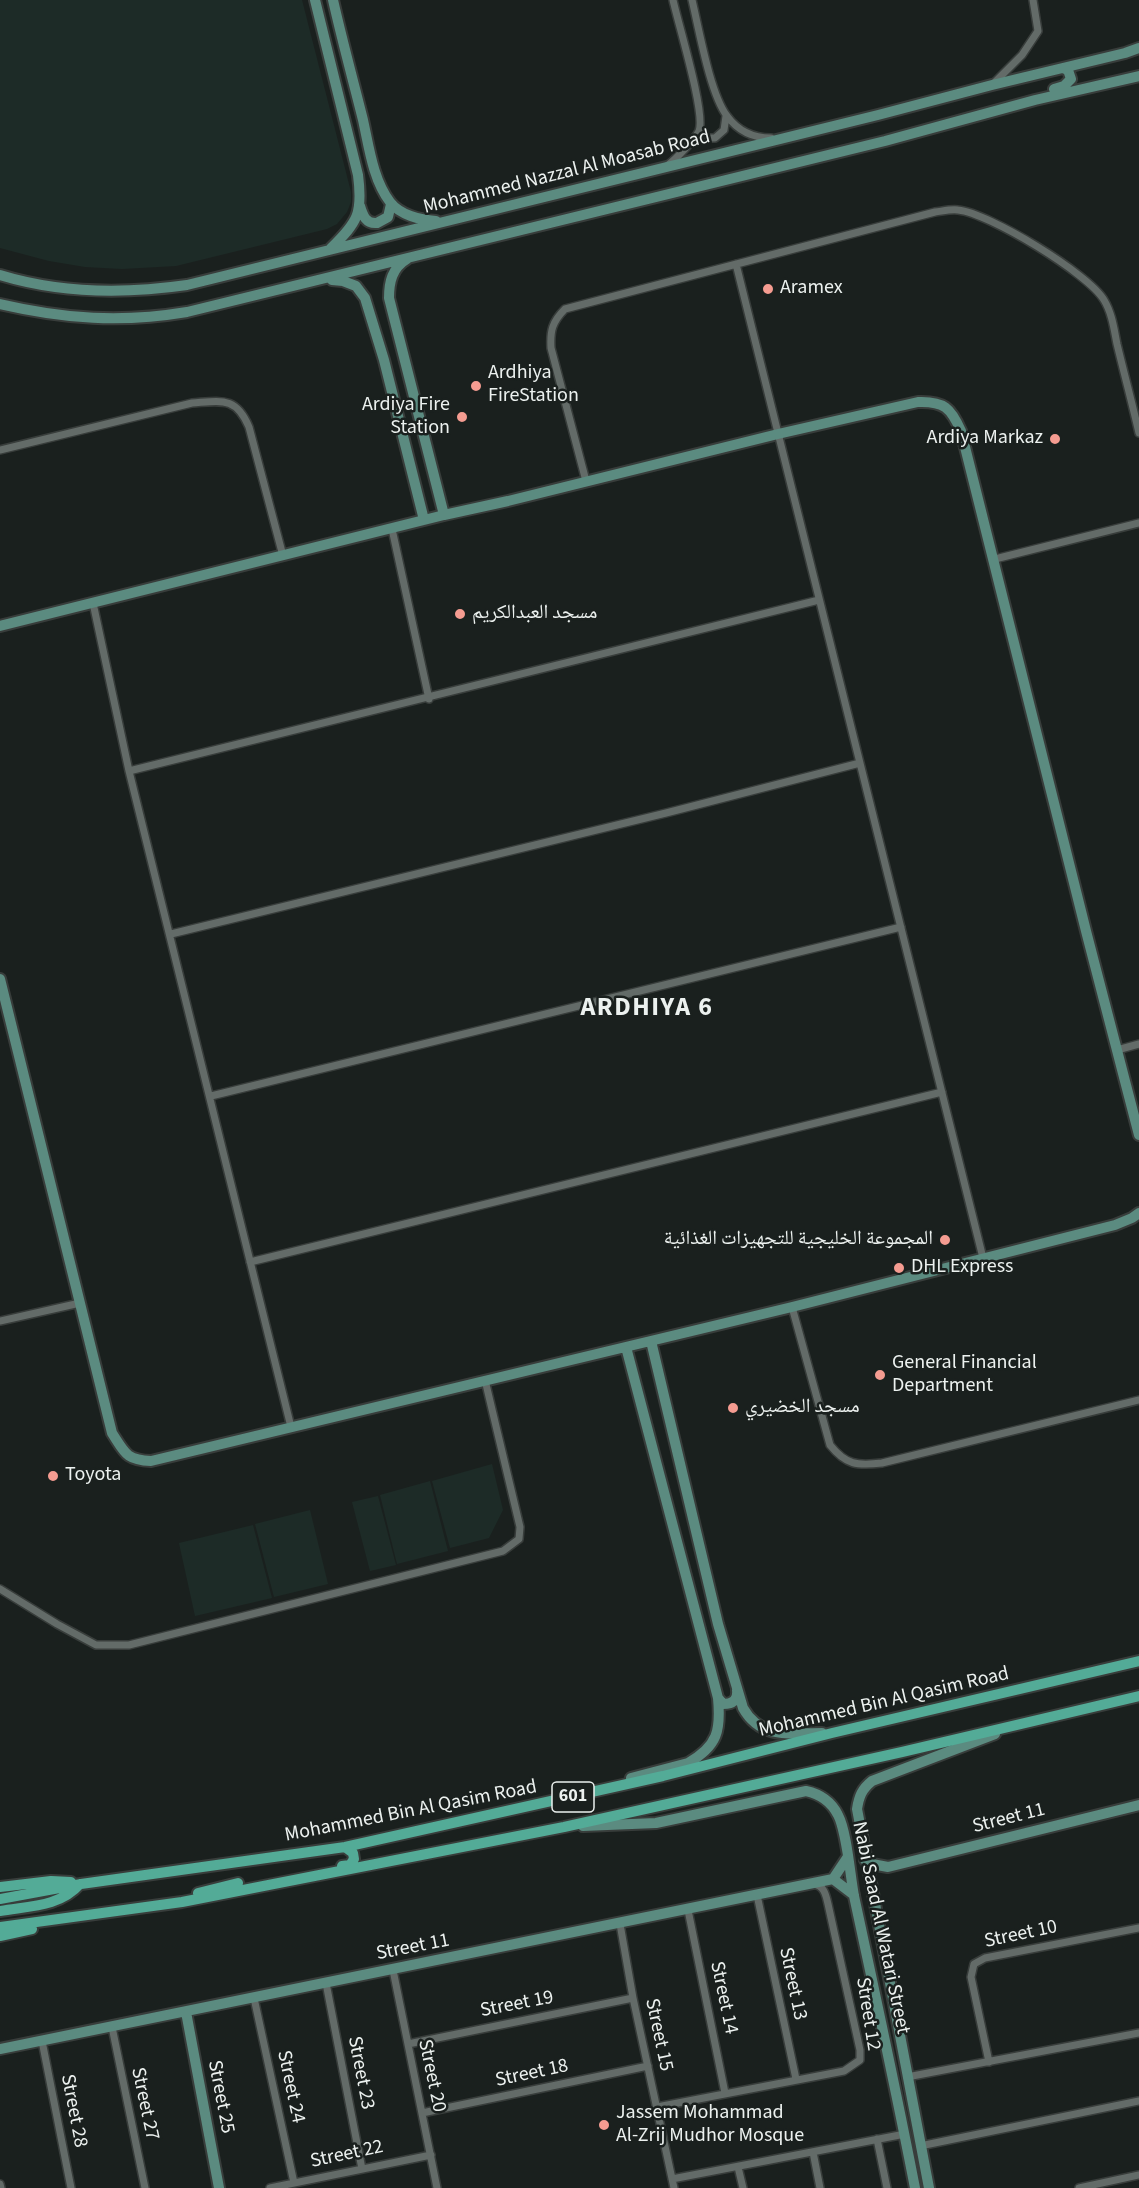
<!DOCTYPE html>
<meta charset="utf-8">
<style>
body{margin:0}
canvas{display:block;background:#1a201e}
</style>
<canvas width="1139" height="2188"></canvas>
<script>
const c = document.querySelector('canvas').getContext('2d');
c.lineJoin = 'round';
function fill(path, color) { c.fillStyle = color; c.fill(path, 'evenodd'); }
function trace(path, color, width, dash) { c.strokeStyle = color; c.lineWidth = width; c.lineCap = dash ? 'butt' : 'round'; c.setLineDash(dash || []); c.stroke(path); }
function write(font, color, halo, rows, align = 'center') {
  c.font = font + ' "Source Sans 3","Noto Naskh Arabic",sans-serif'; c.lineWidth = 5; c.setLineDash([]); c.textBaseline = 'middle'; c.strokeStyle = halo; c.fillStyle = color; for (const [text, x, y, turn = 0] of rows) {
    c.save(); c.translate(x, y); c.rotate((+turn || 0) * Math.PI / 180); c.textAlign = isNaN(turn) ? turn : align; if (halo) c.strokeText(text, 0, 0); c.fillText(text, 0, 0); c.restore();
  }
}
fill(new Path2D(`
 M0,0H302L351,192V202L347,212L337,224L327,229L176,266L122,269L85,267L49,261L0,248Z
 M492,1464L503,1510L489,1538L450,1548L432,1481Z
 M430,1481L448,1551L397,1564L380,1495Z
 M378,1496L396,1565L370,1571L352,1502Z
 M310,1510L328,1584L274,1597L255,1524Z
 M253,1525L272,1598L195,1616L179,1543Z`), '#1d2b27');
const street = new Path2D(`
 M692,0C699,29 710,94 727,116C738,131 753,138 771,138
 M992,85L1022,55L1038,31L1033,0
 M700,130L707,138H715L724,130L726,116
 M668,165C676,159 695,139 699,131C706,114 678,23 673,0
 M736,264L983,1258
 M0,450L192,403C221,401 236,396 249,427L283,556
 M586,481L551,348C550,331 552,322 565,309L935,212C943,211 951,209 958,210C989,213 1089,274 1104,300C1112,313 1114,329 1117,344C1124,373 1132,403 1139,433
 M392,529L429,699
 M995,559L1139,523
 M93,603L129,771L291,1427
 M129,771C359,715 589,657 819,600
 M171,934L666,813L860,763
 M1117,1050L1139,1044
 M211,1096L901,927
 M250,1262L942,1092
 M792,1307L830,1445C846,1465 857,1466 882,1463L1139,1400
 M0,1321L80,1303
 M0,1589L57,1624L96,1645H129L503,1551L519,1539L520,1527L485,1380
 M757,1895L796,2079
 M688,1910L725,2093
 M620,1924L633,1998L674,2188
 M393,1970L437,2188
 M326,1983L362,2169
 M254,1998L294,2183
 M112,2027L145,2188
 M42,2041L71,2188
 M408,2044L633,1998
 M989,2062L971,1977L974,1964L985,1958L1139,1928
 M907,2077L1139,2033
 M657,2107L844,2071L860,2060V2050L828,1904C826,1895 824,1885 813,1884
 M422,2113L648,2066
 M877,2139L887,2188
 M920,2146L1139,2101
 M813,2152L820,2188
 M738,2167L743,2188
 M672,2179L905,2134
 M0,2184L1,2188
 M270,2188L431,2155
 M1079,2188L1139,2175`);
const secondary = new Path2D(`
 M315,0L358,175C363,213 358,222 331,248
 M333,0C342,40 353,80 363,120C369,147 373,180 390,202C400,215 420,220 436,221
 M1054,89L1064,86L1071,79L1068,70L1063,68
 M360,206C363,216 366,224 377,223L388,217L391,204
 M407,259C392,268 389,282 389,298L444,515
 M0,275C62,294 124,294 187,285L878,115L992,85L1125,53L1139,48
 M332,280L343,281L356,286L365,298L384,360L424,520
 M0,304C65,319 121,323 187,312L885,141L1035,100L1139,76
 M0,626L444,515L508,501L778,434L918,402C944,401 951,408 961,431L1086,931L1139,1135
 M0,979L112,1433C125,1453 126,1460 151,1461L792,1307L1115,1225L1132,1218L1139,1213
 M651,1341L718,1624L743,1708C761,1740 791,1733 822,1733
 M626,1347L718,1698C721,1730 718,1746 688,1763L631,1778
 M718,1698L723,1704C733,1704 738,1700 737,1690
 M583,1826L656,1823L806,1791C820,1794 831,1801 838,1815C847,1832 850,1875 854,1896C875,1993 896,2090 915,2188
 M865,1860L872,1864L888,1867L1139,1805
 M833,1879L854,1895
 M186,2012L219,2188
 M0,2049L833,1879L847,1858
 M929,2188L857,1809C859,1796 862,1789 872,1781L995,1734`);
const primary = new Path2D(`
 M342,1866L350,1865L354,1859L353,1853L345,1847
 M0,1887L51,1881L71,1882
 M198,1893L238,1883
 M0,1899L81,1884L345,1847L663,1776L832,1733L1139,1661
 M0,1911C28,1906 60,1907 80,1884
 M0,1927L182,1902L564,1827L902,1752L1139,1696
 M0,1936L32,1929`);
trace(street, '#383d3b', 10);
trace(secondary, '#383d3b', 14);
trace(primary, '#383d3b', 14);
trace(street, '#636b68', 7);
trace(secondary, '#5b8b80', 10);
trace(primary, '#53ab97', 10);
for (const [x, y, r, color] of [
 [768,289,6,"#f59c91"],
 [476,386,6,"#f59c91"],
 [462,417,6,"#f59c91"],
 [1055,439,6,"#f59c91"],
 [460,614,6,"#f59c91"],
 [945,1240,6,"#f59c91"],
 [899,1268,6,"#f59c91"],
 [880,1375,6,"#f59c91"],
 [733,1408,6,"#f59c91"],
 [53,1476,6,"#f59c91"],
 [604,2125,6,"#f59c91"]
]) { const dot = new Path2D(); dot.arc(x, y, r, 0, 2 * Math.PI); c.fillStyle = color; c.fill(dot); trace(dot, '#1a201e', 2); }
for (const [x, y, w] of [
 [573,1797,42]
]) { const box = new Path2D(); box.roundRect(x - w / 2, y - 15, w, 30, 4.5); c.fillStyle = '#1a201e'; c.fill(box); trace(box, '#ecf1ef', 1.5); }
write('bold 18px', '#ecf1ef', null, [
 ["601",573,1797]
]);
write('20px', '#ecf1ef', '#1a201e', [
 ["Mohammed Nazzal Al Moasab Road",567,173,-14],
 ["Mohammed Bin Al Qasim Road",884,1703,-13],
 ["Mohammed Bin Al Qasim Road",411,1812,-11],
 ["Street 11",1009,1819,-14],
 ["Nabi Saad Al Watari Street",880,1928,78],
 ["Street 10",1021,1935,-12],
 ["Street 11",413,1948,-11],
 ["Street 13",792,1984,78],
 ["Street 14",723,1998,78],
 ["Street 19",517,2005,-11],
 ["Street 12",867,2014,81],
 ["Street 15",658,2035,78],
 ["Street 23",360,2073,79],
 ["Street 18",532,2074,-12],
 ["Street 20",431,2076,78],
 ["Street 24",290,2087,78],
 ["Street 25",220,2097,79],
 ["Street 27",144,2104,78],
 ["Street 28",73,2111,79],
 ["Street 22",347,2155,-12]
]);
write('20px', '#ecf1ef', '#1a201e', [
 ["Aramex",780,289],
 ["Ardhiya",488,374],
 ["FireStation",488,397],
 ["Ardiya Fire",450,406,"right"],
 ["Station",450,429,"right"],
 ["Ardiya Markaz",1043,439,"right"],
 ["مسجد العبدالكريم",472,614],
 ["المجموعة الخليجية للتجهيزات الغذائية",933,1240,"right"],
 ["DHL Express",911,1268],
 ["General Financial",892,1364],
 ["Department",892,1387],
 ["مسجد الخضيري",745,1408],
 ["Toyota",65,1476],
 ["Jassem Mohammad",616,2114],
 ["Al-Zrij Mudhor Mosque",616,2137]
], 'left');
c.letterSpacing = '1.5px';
write('bold 26px', '#ecf1ef', '#1a201e', [
 ["ARDHIYA 6",647,1009]
]);
c.letterSpacing = '0px';
</script>
